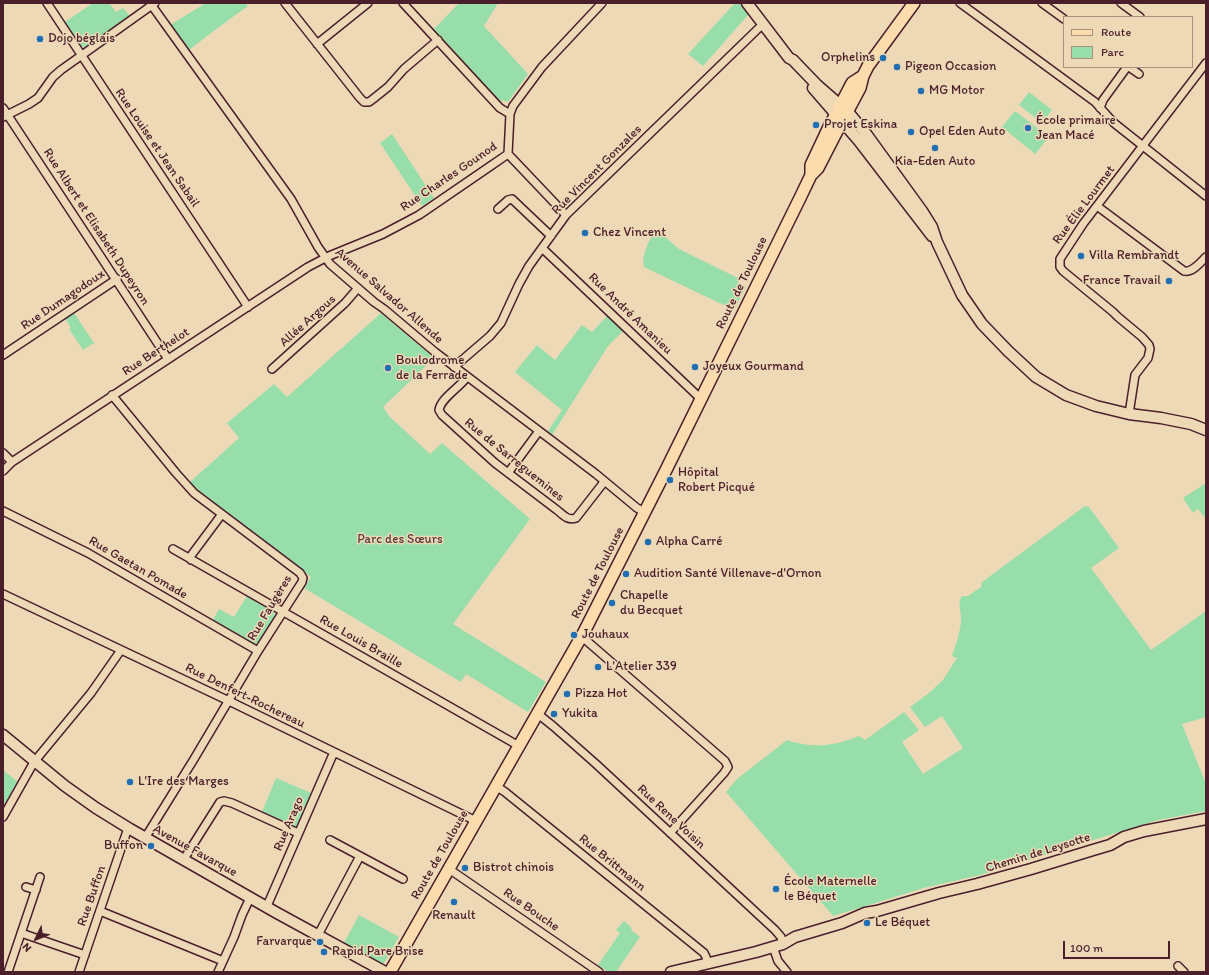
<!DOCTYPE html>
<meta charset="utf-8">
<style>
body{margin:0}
#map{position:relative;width:1209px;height:975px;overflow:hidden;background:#eed9b7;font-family:Itim,sans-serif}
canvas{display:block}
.frame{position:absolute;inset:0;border:4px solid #4a1f2b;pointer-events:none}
.legend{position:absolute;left:1063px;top:16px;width:130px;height:52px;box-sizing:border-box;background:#eed9b7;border:1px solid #ac8f7f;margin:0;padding:5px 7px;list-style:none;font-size:12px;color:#4a1f2b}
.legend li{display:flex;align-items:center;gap:8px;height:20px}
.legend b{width:20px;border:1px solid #ac8f7f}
.north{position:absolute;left:16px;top:919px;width:40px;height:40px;-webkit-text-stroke:3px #eed9b7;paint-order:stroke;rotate:227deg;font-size:11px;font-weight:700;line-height:16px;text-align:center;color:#4a1f2b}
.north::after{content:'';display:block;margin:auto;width:14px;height:18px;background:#4a1f2b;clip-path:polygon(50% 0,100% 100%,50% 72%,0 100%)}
.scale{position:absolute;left:1063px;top:941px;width:107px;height:18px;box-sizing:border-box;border:2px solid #4a1f2b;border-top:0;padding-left:5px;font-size:12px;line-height:14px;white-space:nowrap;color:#4a1f2b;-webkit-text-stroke:3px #eed9b7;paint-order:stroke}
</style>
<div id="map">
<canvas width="1209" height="975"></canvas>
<div class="frame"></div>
<ul class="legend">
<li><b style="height:5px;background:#fcdcac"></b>Route</li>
<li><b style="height:11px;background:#98deaa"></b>Parc</li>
</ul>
<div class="north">N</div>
<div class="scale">100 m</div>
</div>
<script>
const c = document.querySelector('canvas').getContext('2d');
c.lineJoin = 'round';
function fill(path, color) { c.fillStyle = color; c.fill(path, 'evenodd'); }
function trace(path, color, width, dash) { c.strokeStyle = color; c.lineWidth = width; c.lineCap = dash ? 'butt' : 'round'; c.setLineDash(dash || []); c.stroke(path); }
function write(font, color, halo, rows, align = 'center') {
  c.font = font + ' Itim,sans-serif'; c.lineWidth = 3; c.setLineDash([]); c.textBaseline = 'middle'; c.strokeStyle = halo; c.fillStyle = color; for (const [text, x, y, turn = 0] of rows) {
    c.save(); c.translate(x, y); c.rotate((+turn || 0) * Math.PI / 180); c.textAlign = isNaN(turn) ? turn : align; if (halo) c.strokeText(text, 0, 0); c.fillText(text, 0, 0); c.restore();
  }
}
fill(new Path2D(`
 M93,3H109L116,12L123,8L130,16L85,47L81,46L65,22Z
 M206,3H245L248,6C227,21 208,35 188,51L170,25Z
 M459,3H498L484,26L528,74L508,102L500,100L494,95L434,29Z
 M735,3H741L749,14L703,66L688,54Z
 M1029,92L1052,110L1042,123L1019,105Z
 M1015,111L1049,137L1035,154L1002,127Z
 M392,134L434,198L422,206L380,143Z
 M656,234L663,235L679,249L740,279L738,283L746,287L734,310L644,267C641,260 647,244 651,238C652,235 653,235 656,234Z
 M74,313L94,343L83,350L69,329L71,328L65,318Z
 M381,313L434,358L383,407L389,416L430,454L442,443L530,519L453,624L546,682L528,712L466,674L461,682L304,588L311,577L189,483L239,438L227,423L274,384L287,397Z
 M607,316L623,331L608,346L552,435L548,431L562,410L515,372L537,345L555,360L582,325L592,332Z
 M1206,483V519L1198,509L1193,513L1183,498Z
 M1085,506L1089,507L1119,548L1091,568L1151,650L1206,611V717L1182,724L1206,784V811L1158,820L980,875L924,888L833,916L726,792L737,779L787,740C813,749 834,746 859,736L865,740L904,712L919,730L902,742L923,774L963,748L942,716L925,727L910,707L929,693L943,680L957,658L952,656C956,644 961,631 961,618C961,610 957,602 962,596H968L981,587L982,582Z
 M247,596L274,612L275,618L260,642L254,644L213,620L219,609L234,617Z
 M3,770L18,782L3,808Z
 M276,778L311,793L298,826L295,828L290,827V824L262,812Z
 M359,915L399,937L384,963H381L344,943Z
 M624,921L632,928L631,930L640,937L616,972H608L598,965L620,933L616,930Z`), '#98deaa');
const street = new Path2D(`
 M47,3L248,307
 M150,3L291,199L318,247L330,264L374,302L384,309L435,352L596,474L637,508L645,512
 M285,3L360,98L364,102H369L373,99L388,87L404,69L438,40
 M403,3L500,108L510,114
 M960,3L1095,102L1114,123L1206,196
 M1042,3L1064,19
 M1121,3L1140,17
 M317,44L368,3
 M1129,67L1139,74
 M3,108L168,359
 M1100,108L1103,100L1127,67
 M3,117L29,104L38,98L53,77L61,70L155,3
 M508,154L566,215
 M1097,206L1184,271C1192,273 1200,263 1206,257
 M498,209L508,200L512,199L551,236
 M542,248L701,399
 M3,355L117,279
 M454,367L490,336L501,323L519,284L529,266L566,215L763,24
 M272,369L345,303L358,288
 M467,377C459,388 441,398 439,410L442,415L495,463L557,510C563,515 568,521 576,518L604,482
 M112,395L176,473L194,493L300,573L303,578L302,582L258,651L194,759L145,838
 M1129,414L1135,375L1148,358L1150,349L1149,345L1142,337L1118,317L1113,312L1063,271L1060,267V259L1083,224L1206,63
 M3,453L12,462
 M3,471L12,462L308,267L329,256L383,234L419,215L492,165L508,154L510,114L513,106L542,67L602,3
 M508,473L539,431
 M3,511L88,553L258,651
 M173,549L519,746
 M191,560L190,557L193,553L222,514
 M3,594L229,701L476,821
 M581,637L588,642L725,761L728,767L724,773L670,833
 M538,714L553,726L596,764L775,930L781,937L783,944
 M496,786L505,792L704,953L706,957L708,963
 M3,817L34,762L91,693L121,650
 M330,840L403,879
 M184,859L220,802L224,801L232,803L298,833
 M449,869L599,972
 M26,887L36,890
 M267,906L334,752
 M100,911L223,961
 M21,933L85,955
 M318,935L360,856
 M773,947L778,961L787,972
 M1178,966L1184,972
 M8,972L40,877
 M79,972L128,828
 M218,972L234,937L242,915L250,898`);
const secondary = new Path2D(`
 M747,3L789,58L793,60L817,85L848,112L867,135L922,211L932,227L937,242L962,295L982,324L1008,351L1036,377L1066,395L1096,406L1129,414L1161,418L1191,424L1206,430
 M813,88L859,141L932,236
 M3,735L65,786L96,808L130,829L277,913L385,972
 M671,972L756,952L783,944L795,937L842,923L865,913L877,911L939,893L977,884L1031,869L1093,850L1110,845L1124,837L1144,831L1206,819`);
const primary = new Path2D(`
 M811,175L818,168L836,133L860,88L863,76L868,66L914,3
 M390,972L584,632L665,472L800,198L811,175V165L828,129L852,83L863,76`);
trace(street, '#4a1f2b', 10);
trace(secondary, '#4a1f2b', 13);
trace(primary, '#4a1f2b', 14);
trace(street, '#eed9b7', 7);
trace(secondary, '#eed9b7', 10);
trace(primary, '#fcdcac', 11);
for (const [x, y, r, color] of [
 [40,39,4,"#1f6fb2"],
 [883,58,4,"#1f6fb2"],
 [897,67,4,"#1f6fb2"],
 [921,91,4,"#1f6fb2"],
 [816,125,4,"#1f6fb2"],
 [1028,128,4,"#1f6fb2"],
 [911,132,4,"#1f6fb2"],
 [935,148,4,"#1f6fb2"],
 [585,233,4,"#1f6fb2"],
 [1081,256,4,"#1f6fb2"],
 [1169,281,4,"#1f6fb2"],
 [695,367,4,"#1f6fb2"],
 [388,368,4,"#1f6fb2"],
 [670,480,4,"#1f6fb2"],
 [648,542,4,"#1f6fb2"],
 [626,574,4,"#1f6fb2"],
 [612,603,4,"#1f6fb2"],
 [574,635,4,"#1f6fb2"],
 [598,667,4,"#1f6fb2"],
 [567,694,4,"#1f6fb2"],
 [554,714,4,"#1f6fb2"],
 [130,782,4,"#1f6fb2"],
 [151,846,4,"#1f6fb2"],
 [465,868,4,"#1f6fb2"],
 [776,889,4,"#1f6fb2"],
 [454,902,4,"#1f6fb2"],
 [867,923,4,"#1f6fb2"],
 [320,942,4,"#1f6fb2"],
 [324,952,4,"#1f6fb2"]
]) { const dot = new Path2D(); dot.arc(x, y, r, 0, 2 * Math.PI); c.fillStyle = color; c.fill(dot); trace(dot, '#eed9b7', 1.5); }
write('13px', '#4a1f2b', '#eed9b7', [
 ["Dojo béglais",48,39],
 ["Orphelins",875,58,"right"],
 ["Pigeon Occasion",905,67],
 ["MG Motor",929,91],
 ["École primaire",1036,121],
 ["Jean Macé",1036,136],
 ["Projet Eskina",824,125],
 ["Opel Eden Auto",919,132],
 ["Kia-Eden Auto",935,162,"center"],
 ["Chez Vincent",593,233],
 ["Villa Rembrandt",1089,256],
 ["France Travail",1161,281,"right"],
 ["Boulodrome",396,361],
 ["de la Ferrade",396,376],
 ["Joyeux Gourmand",703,367],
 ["Hôpital",678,473],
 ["Robert Picqué",678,488],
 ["Alpha Carré",656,542],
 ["Audition Santé Villenave-d'Ornon",634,574],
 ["Chapelle",620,596],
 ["du Becquet",620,611],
 ["Jouhaux",582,635],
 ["L'Atelier 339",606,667],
 ["Pizza Hot",575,694],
 ["Yukita",562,714],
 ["L'Ire des Marges",138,782],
 ["Buffon",143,846,"right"],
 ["Bistrot chinois",473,868],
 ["École Maternelle",784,882],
 ["le Béquet",784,897],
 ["Renault",454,916,"center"],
 ["Le Béquet",875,923],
 ["Farvarque",312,942,"right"],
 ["Rapid Pare Brise",332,952]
], 'left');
write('13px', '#4a1f2b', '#eed9b7', [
 ["Rue Louise et Jean Sabail",157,148,56],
 ["Rue Vincent Gonzales",597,170,-45],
 ["Rue Charles Gounod",449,177,-34],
 ["Rue Élie Lourmet",1084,205,-53],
 ["Rue Albert et Elisabeth Dupeyron",96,227,57],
 ["Route de Toulouse",742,283,-64],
 ["Avenue Salvador Allende",389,296,41],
 ["Rue Dumagodoux",63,300,-34],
 ["Rue André Amanieu",630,314,44],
 ["Allée Argous",308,321,-42],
 ["Rue Berthelot",156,352,-33],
 ["Rue de Sarreguemines",514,460,39],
 ["Rue Gaetan Pomade",138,568,30],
 ["Route de Toulouse",598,573,-63],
 ["Rue Faugères",270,608,-59],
 ["Rue Louis Braille",361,642,30],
 ["Rue Denfert-Rochereau",245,696,26],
 ["Rue Rene Voisin",671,817,43],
 ["Rue Arago",289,824,-67],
 ["Avenue Favarque",195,851,29],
 ["Chemin de Leysotte",1038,853,-17],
 ["Route de Toulouse",440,855,-60],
 ["Rue Brittmann",612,863,39],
 ["Rue Buffon",92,896,-71],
 ["Rue Bouche",531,910,35]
]);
write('13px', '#563c3e', '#eed9b7', [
 ["Parc des Sœurs",400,540]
]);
</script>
